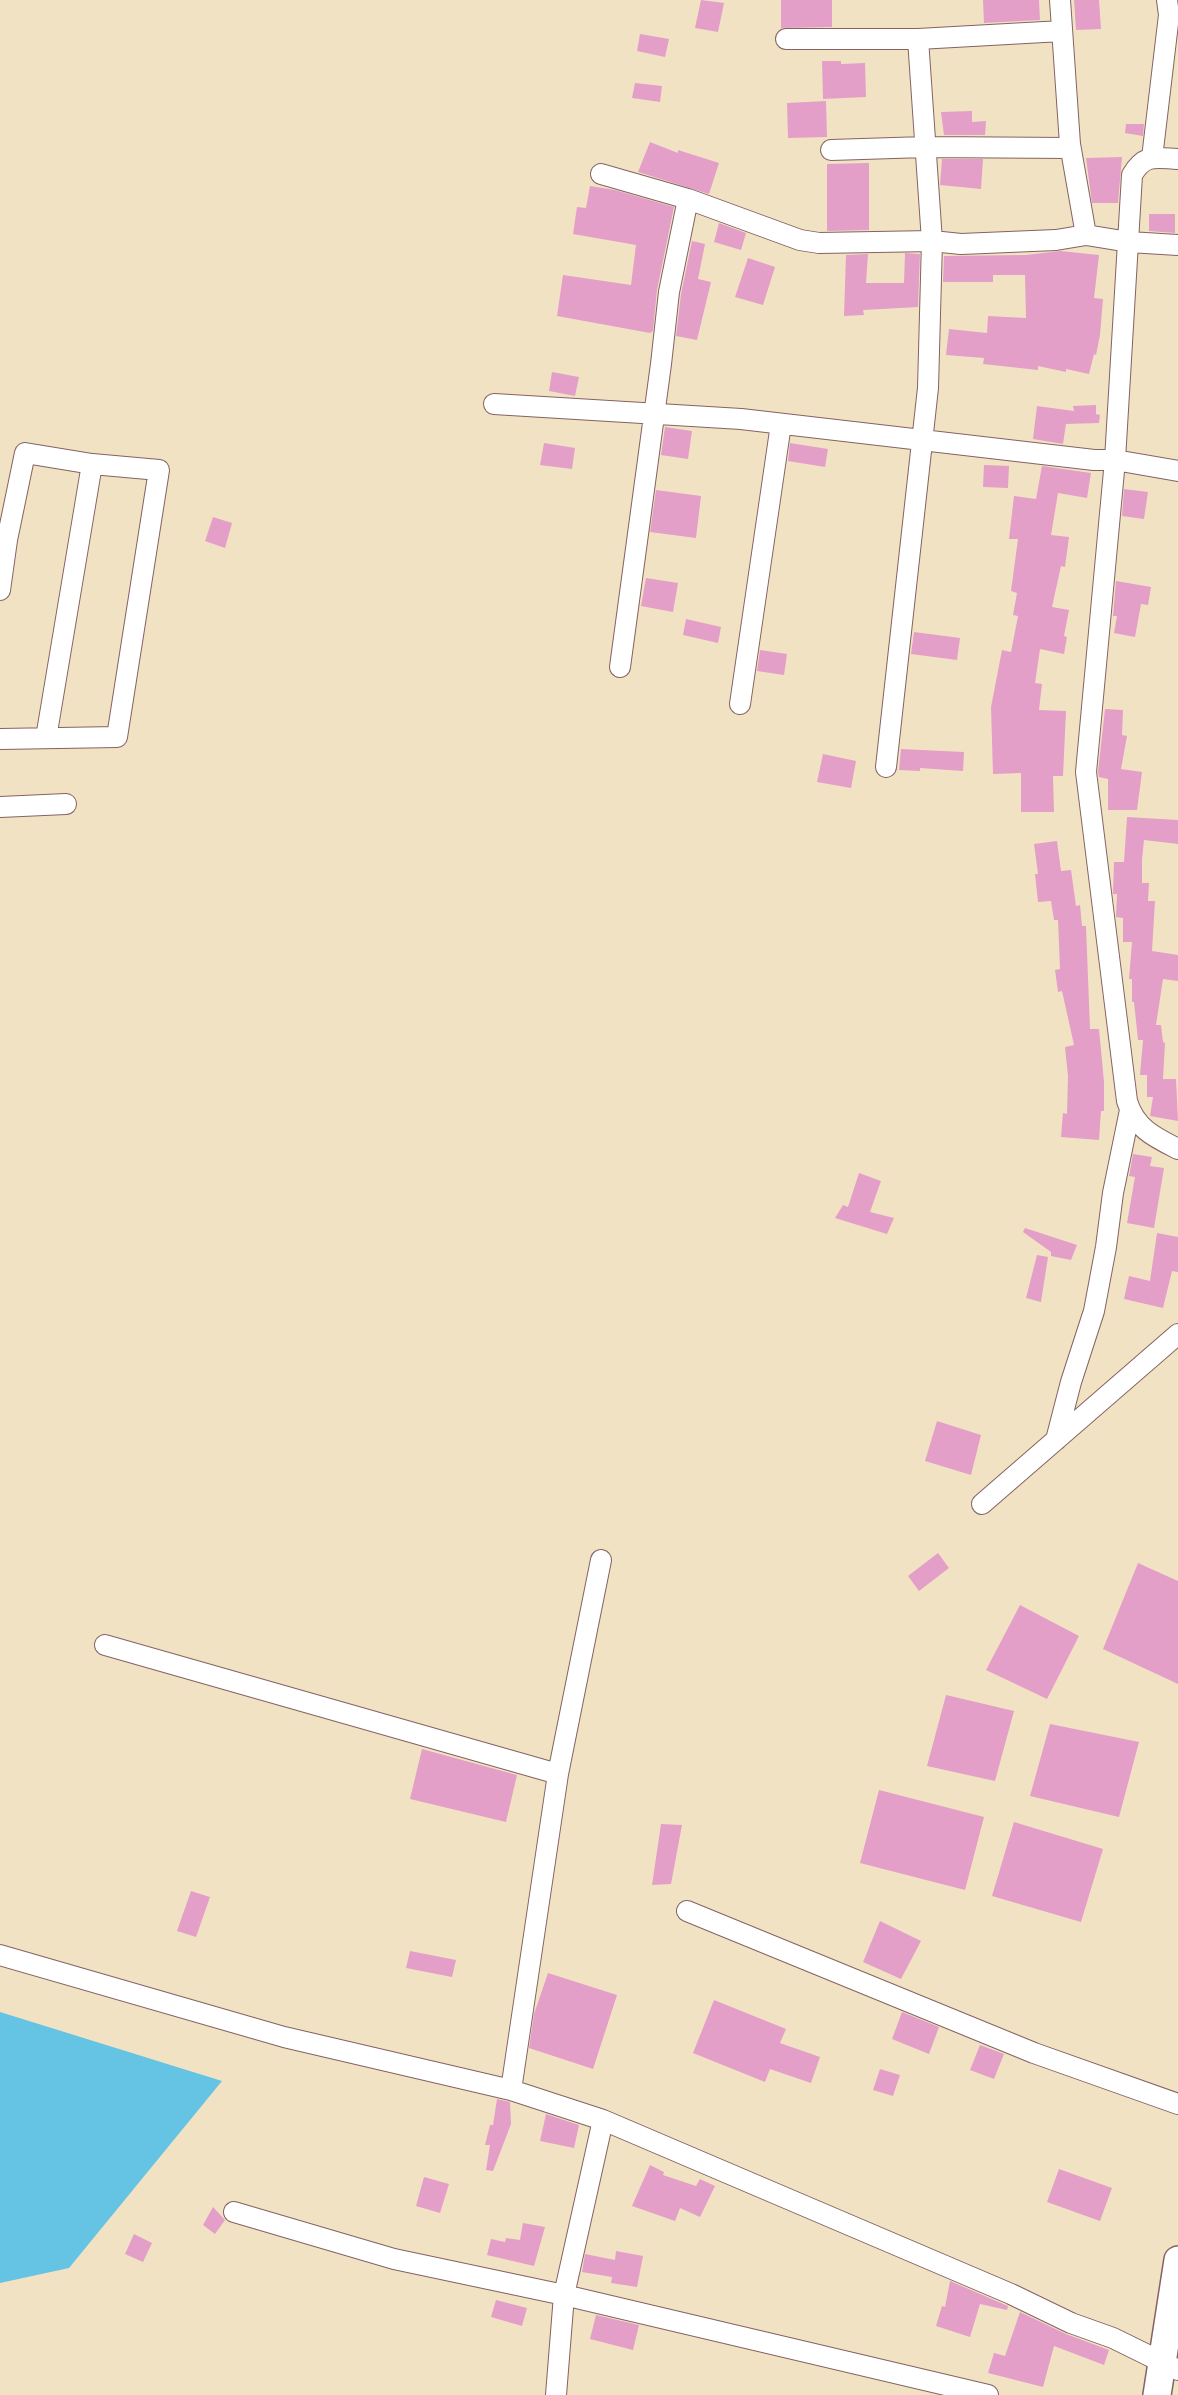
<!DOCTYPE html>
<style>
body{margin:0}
canvas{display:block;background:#f1e2c4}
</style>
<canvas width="1178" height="2395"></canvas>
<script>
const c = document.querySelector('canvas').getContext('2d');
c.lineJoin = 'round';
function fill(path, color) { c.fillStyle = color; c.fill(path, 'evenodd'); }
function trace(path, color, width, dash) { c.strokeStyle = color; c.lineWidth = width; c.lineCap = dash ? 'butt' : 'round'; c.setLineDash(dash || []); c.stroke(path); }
fill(new Path2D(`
 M0,2012L222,2081L69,2268L0,2283Z`), '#65c3e3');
fill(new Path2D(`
 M701,0L724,3L718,32L695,28Z
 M781,0H832V27L781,28Z
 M983,0H1039L1040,20L984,23Z
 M1074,0H1099L1101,29L1076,30Z
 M640,34L669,39L665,57L637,51Z
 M822,61H841V64L865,63L866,97L823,99Z
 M635,83L662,86L660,102L632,98Z
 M826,101L827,137L788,138L787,103Z
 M972,111V122L986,121L985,135H944L941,112Z
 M1126,124H1144L1143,136L1125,133Z
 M650,142L678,153V150L719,163L709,194L638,172Z
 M1122,157L1118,203H1092L1086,158Z
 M942,159H983L981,189L940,185Z
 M869,163V230L827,231V164Z
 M590,186L615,190L674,207L657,290L653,331L650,333L557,316L563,275L631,285L636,245L573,234L577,207L586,208Z
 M1149,214H1175V233L1149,231Z
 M719,223L746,233L741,250L714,242Z
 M692,241L705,244L698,279L711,282L697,340L676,336L681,294Z
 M1060,251L1099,255L1094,298L1103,299L1100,335L1096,355L1094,354L1089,374L1066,369V372L1038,366V370L983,364L984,358L946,355L949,329L987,333L988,316L1026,318L1025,275H993V282H943L944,256L1026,255Z
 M905,253L920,254L918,307L863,310L864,315L844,316L846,255L868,254L866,283H904Z
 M748,258L775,267L763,305L735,297Z
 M552,372L579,377L575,396L549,391Z
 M1096,405V414L1100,415L1099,423L1066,424L1063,444L1033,439L1037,406L1074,411L1073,406Z
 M665,427L692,431L688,459L661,455Z
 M544,443L575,448L572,469L540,465Z
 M790,443L828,449L825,467L788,461Z
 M984,465L1009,466L1008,488L983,487Z
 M1042,466L1091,473L1087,498L1058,493L1051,535L1069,537L1065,567L1061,566L1052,607L1069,610L1064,636L1067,637L1064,654L1040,649L1035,683L1042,684L1039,710L1066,711L1063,776H1053L1054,812H1021V773L993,774L991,707L1002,650L1011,652L1018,616L1013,615L1017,593L1011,591L1018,539H1009L1014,496L1036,499Z
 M1124,489L1148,492L1144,519L1122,516Z
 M656,490L701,496L696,538L650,532Z
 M213,517L232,523L225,548L205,541Z
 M646,578L678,583L673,612L641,606Z
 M1116,581L1151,587L1148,605L1141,604L1135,637L1114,633L1117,616H1113Z
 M686,619L721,627L718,643L683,635Z
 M914,632L960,638L957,660L911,654Z
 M760,650L787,654L784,675L757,671Z
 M1105,709L1123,710L1122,735L1127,736L1121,769L1142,772L1137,810H1108V779L1099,777L1098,772Z
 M901,749L964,752L963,771L920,768V771L899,770Z
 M823,754L856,761L851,788L817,782Z
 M1127,817L1178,820V844L1144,840L1142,860V883H1149L1148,901H1155L1152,951L1178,955V981L1163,979L1156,1025H1161L1163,1042L1165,1043L1163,1079H1176L1178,1121L1150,1116L1153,1097H1147V1075H1140L1143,1040H1138L1134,1002H1132V979H1129L1132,942H1123V918L1116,917L1117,894H1113L1114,862H1124Z
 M1057,841L1061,871L1071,870L1076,906L1080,905L1082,926H1086L1090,1029H1099L1104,1082V1111H1101L1099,1140L1061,1137L1063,1113L1067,1114L1068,1076L1065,1047L1074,1045L1062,991L1058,992L1055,970L1060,969L1058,920H1054L1051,901L1038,902L1035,874H1038L1034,844Z
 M1133,1154L1152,1157L1150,1166L1164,1168L1154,1228L1127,1223L1135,1177L1129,1176Z
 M859,1173L881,1181L870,1212L894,1218L887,1234L835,1218L843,1205L848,1207Z
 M1025,1228L1077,1245L1071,1260L1051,1256V1252L1023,1232Z
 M1157,1233L1178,1237V1272L1172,1271L1163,1308L1124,1299L1129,1276L1150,1281Z
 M1037,1255L1048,1257L1041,1302L1026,1298Z
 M937,1421L981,1435L971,1475L925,1461Z
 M938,1553L949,1568L919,1591L908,1576Z
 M1138,1563L1178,1581V1684L1103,1649Z
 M1020,1605L1079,1636L1047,1699L986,1670Z
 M946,1695L1014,1711L995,1781L927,1766Z
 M1050,1724L1139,1742L1119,1817L1030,1796Z
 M422,1749L517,1775L506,1822L410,1799Z
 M879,1790L984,1817L965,1890L860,1863Z
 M1014,1822L1103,1849L1081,1922L992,1896Z
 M661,1824L682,1825L671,1884L652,1885Z
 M191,1891L210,1897L196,1937L177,1931Z
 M880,1921L921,1941L901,1979L863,1962Z
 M410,1951L456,1960L452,1977L406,1968Z
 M548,1973L617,1995L593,2069L529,2048L534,2014Z
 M714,2000L786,2029L780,2043L820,2057L811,2083L770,2069L765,2082L693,2053Z
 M902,2012L939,2027L929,2054L892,2039Z
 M980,2045L1004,2054L994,2079L970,2070Z
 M880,2069L900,2075L893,2096L873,2090Z
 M497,2099L510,2102L511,2124L493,2171L486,2170L490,2145H485L490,2125H493Z
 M546,2114L579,2125L574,2148L540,2141Z
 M650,2165L664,2172L663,2175L696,2186L700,2179L715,2186L700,2217L680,2208L675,2221L632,2206Z
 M1059,2169L1112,2188L1100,2221L1047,2202Z
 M424,2177L449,2184L440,2213L416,2206Z
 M213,2207L225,2220L215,2234L203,2225Z
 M523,2223L545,2227L534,2266L487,2255L491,2239L505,2242L506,2238L520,2240Z
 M134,2234L152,2243L143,2262L125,2254Z
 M616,2251L643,2256L637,2287L611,2283L612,2277L582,2272L585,2254L615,2260Z
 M950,2281L1008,2306L1007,2310L980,2304L970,2337L936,2326L942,2306L945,2307Z
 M496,2300L527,2308L522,2326L491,2317Z
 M1020,2312L1066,2334L1109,2350L1104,2365L1054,2346L1043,2387L988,2373L994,2353L1005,2356Z
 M596,2315L639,2325L633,2350L590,2339Z`), '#e49fc8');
const street = new Path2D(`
 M1060,0L1070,144L1086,235
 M786,39H918
 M831,150L925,147L1070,148
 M1152,158L1169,15L1167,0
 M1178,159C1156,158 1145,153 1132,175L1115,460L1086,772L1127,1101C1135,1128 1154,1137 1178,1149
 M601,174L688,199L800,240L819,243L932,241L961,244L1056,240L1086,235L1129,242L1178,245
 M494,404L741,419L1094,460H1115L1178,471
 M0,539L7,540L25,453L92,464L159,470L117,737L0,739
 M0,590L7,540
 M620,667L661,364L669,292L688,199
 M740,704L781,424
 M46,738L92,464
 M886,767L928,388L932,241L918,39L1062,31
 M0,807L66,804
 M1056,1440L1071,1382L1094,1311L1106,1247L1113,1193L1130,1110
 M982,1504L1178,1334
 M105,1645L558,1774
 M687,1911L1034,2053L1178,2104
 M0,1955L284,2037L511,2090L603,2120L1011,2294L1071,2323L1113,2338L1178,2370
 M511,2090L558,1774L601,1560
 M234,2212L394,2259L564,2295L988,2395
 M556,2395L564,2295L603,2120`);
const secondary = new Path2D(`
 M1157,2395L1178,2260`);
trace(street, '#846361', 22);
trace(secondary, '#846361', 30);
trace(street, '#fff', 20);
trace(secondary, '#fff', 27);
</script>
